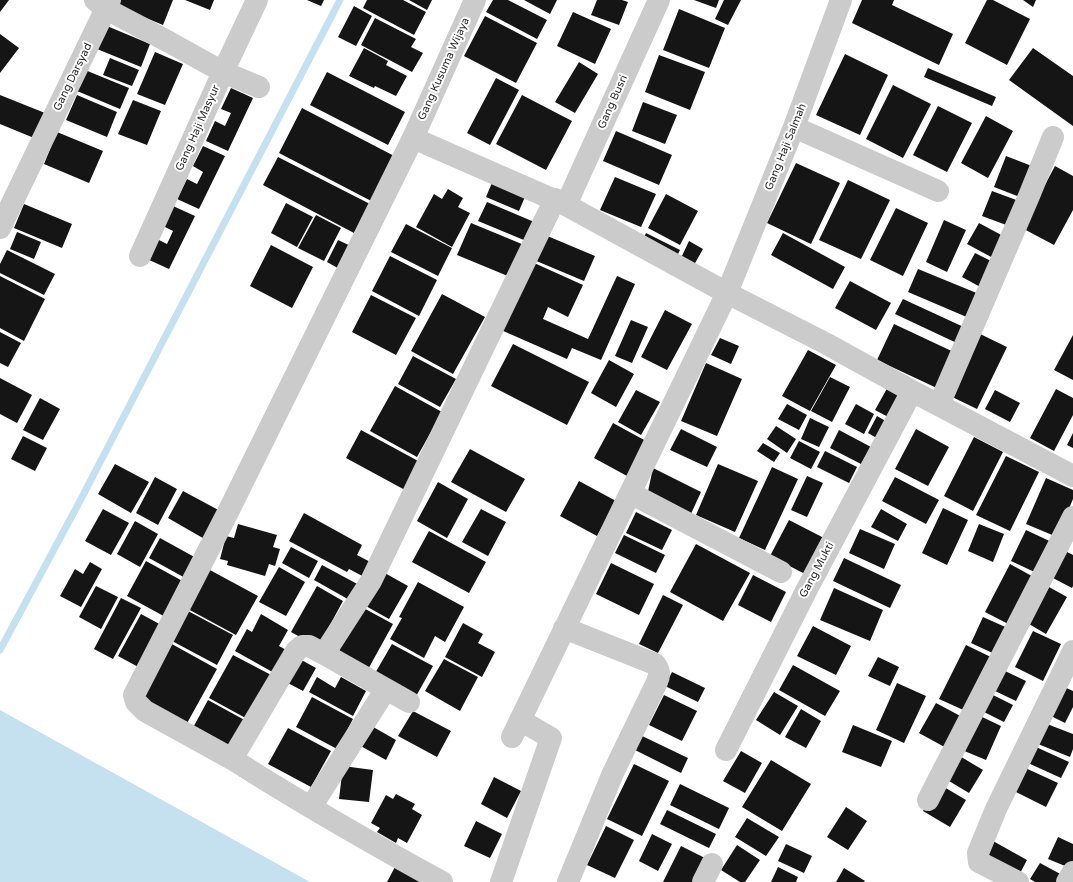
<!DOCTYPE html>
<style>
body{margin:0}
canvas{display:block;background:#fff}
</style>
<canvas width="1073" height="882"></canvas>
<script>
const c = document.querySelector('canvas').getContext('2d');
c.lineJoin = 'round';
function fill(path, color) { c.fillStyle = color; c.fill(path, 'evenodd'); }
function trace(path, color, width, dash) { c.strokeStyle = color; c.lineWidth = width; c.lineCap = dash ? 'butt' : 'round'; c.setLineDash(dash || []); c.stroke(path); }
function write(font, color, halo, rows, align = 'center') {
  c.font = font + ' "Varela Round",sans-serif'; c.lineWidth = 4; c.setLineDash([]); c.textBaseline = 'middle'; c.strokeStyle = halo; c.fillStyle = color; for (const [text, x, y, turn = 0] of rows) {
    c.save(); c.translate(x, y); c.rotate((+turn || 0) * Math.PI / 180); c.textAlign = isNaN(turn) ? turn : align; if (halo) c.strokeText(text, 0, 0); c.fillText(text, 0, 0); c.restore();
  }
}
fill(new Path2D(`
 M0,710L310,882H0Z`), '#c5e0ef');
trace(new Path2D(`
 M0,650L81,499L340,0`), '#c5e0ef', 7);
fill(new Path2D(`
 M0,0H9L0,12Z
 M120,0H173L163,25L117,6Z
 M185,0H214L210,10Z
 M307,0H324L321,6Z
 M367,0H403L426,12L414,35L363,8Z
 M409,0H432L427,10Z
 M493,0H508L547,20L537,39L486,12Z
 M524,0H557L550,14Z
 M597,0H622L628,2L619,25L591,15Z
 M694,0H719L716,8Z
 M724,0H741L728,25L715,19Z
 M862,0H894L892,5L953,34L939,65L852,23Z
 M987,0H993L1030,19L1007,65L965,43Z
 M1023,0H1036L1033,7Z
 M354,6L372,16L356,46L338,37Z
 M679,9L725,28L709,68L663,50Z
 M573,12L611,29L595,64L557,46Z
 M485,16L537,43L516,83L464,56Z
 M375,18L416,39L411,47L423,53L412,72L361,45Z
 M107,26L150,44L141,67L97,49Z
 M0,34L19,48L0,73Z
 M364,48L388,61L386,65L407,76L396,96L375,86L374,88L349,76Z
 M1033,48L1073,76V126L1009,80Z
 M155,52L183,64L165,105L137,94Z
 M845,54L888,75L860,135L816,115Z
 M659,55L705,72L690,110L645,92Z
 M110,58L139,70L132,86L103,75Z
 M579,62L598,74L575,113L555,102Z
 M928,68L996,97L992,106L924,77Z
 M85,70L129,88L120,109L77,91Z
 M327,72L405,112L388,145L310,105Z
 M496,78L519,90L490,145L467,133Z
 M893,85L931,104L903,158L866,139Z
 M231,88L253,98L228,151L206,141L215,121L225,126L231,113L221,109Z
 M0,95L45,113L34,138L0,124Z
 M77,95L117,112L107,137L66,120Z
 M522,95L572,121L546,170L496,144Z
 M133,100L161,111L147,145L118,134Z
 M643,102L677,115L665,144L632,131Z
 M938,106L972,123L947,172L913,155Z
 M302,108L400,159L377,204L279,153Z
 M986,116L1013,131L988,178L961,163Z
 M616,131L672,155L659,185L603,161Z
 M57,132L103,151L89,183L44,164Z
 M203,146L225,156L199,209L177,199L187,179L197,184L203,172L193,166Z
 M1006,156L1037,168L1025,199L994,187Z
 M278,157L370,204L354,233L263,185Z
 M796,163L840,183L811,244L767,223Z
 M1055,166L1073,176V210L1054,245L1022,228Z
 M615,177L656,194L641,227L600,210Z
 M494,178L527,192L519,211L486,197Z
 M848,180L890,200L861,259L819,240Z
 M448,189L463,198L458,207L470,213L452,247L416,227L434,194L442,199Z
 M992,191L1019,201L1009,226L982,216Z
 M666,194L698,211L680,245L648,228Z
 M487,202L539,224L531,243L478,221Z
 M286,203L313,217L297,247L271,233Z
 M24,204L72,224L62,248L14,228Z
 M173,206L195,216L169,269L147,259L157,239L167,244L173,231L163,226Z
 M896,208L928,223L903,276L870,260Z
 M316,215L341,228L324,261L298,248Z
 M944,220L966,230L947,272L926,262Z
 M471,223L529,247L515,279L457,255Z
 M979,223L1005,237L993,258L967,244Z
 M406,224L452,248L438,276L391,252Z
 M17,232L41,242L34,259L10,249Z
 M646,233L680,250L676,258L642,242Z
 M783,233L845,267L833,289L771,255Z
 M545,235L595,256L584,281L534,260Z
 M338,240L355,248L343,271L327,262Z
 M689,241L703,249L694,265L681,258Z
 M271,245L313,267L292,308L250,286Z
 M7,250L55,274L44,295L0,273V264Z
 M975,253L997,264L984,289L962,277Z
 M390,256L437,280L419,316L372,291Z
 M532,262L583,285L568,317L548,307L543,319L588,339L617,276L635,284L601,360L572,348L567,359L501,330Z
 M918,269L979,294L969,318L908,292Z
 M0,276L45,299L24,341L0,328Z
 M850,281L891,303L876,330L835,308Z
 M442,294L485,317L453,374L411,351Z
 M371,295L416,318L396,355L352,332Z
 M903,299L968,329L961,345L895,314Z
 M665,310L692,324L667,370L641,357Z
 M631,320L648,327L632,363L615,356Z
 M894,324L958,354L941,390L877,360Z
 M0,332L21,343L8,367L0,363Z
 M976,332L1007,347L977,409L946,394Z
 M1073,335V380L1054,370Z
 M720,338L739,346L731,364L711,355Z
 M513,344L589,382L567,425L491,386Z
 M808,350L836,365L810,411L782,396Z
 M413,356L456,379L440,407L398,384Z
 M609,360L634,374L616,407L591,393Z
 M706,363L742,379L717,436L681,421Z
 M830,377L850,387L832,422L811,411Z
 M0,378L32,395L17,423L0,414Z
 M889,385L906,396L892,419L875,410Z
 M395,386L442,412L417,457L370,431Z
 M1056,389L1073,398V415L1054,451L1030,438Z
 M636,390L660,402L641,435L618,422Z
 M995,390L1020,403L1010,422L985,409Z
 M40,398L60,409L43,440L23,430Z
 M787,404L807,415L799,430L778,419Z
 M856,404L874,414L864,434L845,424Z
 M877,416L889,423L880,440L868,433Z
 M810,418L829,427L819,447L801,439Z
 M613,423L646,441L627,476L594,458Z
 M776,426L796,439L787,453L767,439Z
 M681,429L717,447L707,467L670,450Z
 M916,429L949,447L928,486L895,469Z
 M361,430L420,462L405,490L346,458Z
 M839,430L871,447L861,464L830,448Z
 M1073,433V448L1067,445Z
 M23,436L47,448L35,471L11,459Z
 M974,437L1003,452L973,511L944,496Z
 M799,441L820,452L811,469L790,458Z
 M763,443L780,453L774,462L757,451Z
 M470,449L525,479L506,512L451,482Z
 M825,451L857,467L849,483L817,467Z
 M1006,456L1039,472L1010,531L976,515Z
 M115,464L149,482L131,513L98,494Z
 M718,464L758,481L735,532L696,515Z
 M772,467L798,479L765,550L739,538Z
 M653,468L701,492L690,516L647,496Z
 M807,476L823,483L807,517L791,510Z
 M155,477L177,489L158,525L136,513Z
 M895,477L939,500L926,524L882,501Z
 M1046,478L1073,490V499L1057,537L1026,524Z
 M579,481L616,501L597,536L560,516Z
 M438,482L468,499L447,538L417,521Z
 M183,491L224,513L208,541L168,518Z
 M943,508L968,520L947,565L922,553Z
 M103,509L129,523L111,555L85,541Z
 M481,509L506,522L488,556L462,542Z
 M881,509L907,524L898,541L871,527Z
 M636,512L672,530L662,550L626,533Z
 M304,513L362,545L357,555L376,565L368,579L349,569L347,572L289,541Z
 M789,520L824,538L805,574L770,556Z
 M135,521L158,534L140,567L117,554Z
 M238,524L277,535L273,547L280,549L275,566L269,564L265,576L227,565L228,561L220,559L226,536L234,538Z
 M979,524L1004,534L993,562L968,551Z
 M860,529L895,544L884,569L849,553Z
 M1026,530L1058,545L1043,576L1011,561Z
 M429,531L486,562L469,593L412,562Z
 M624,535L665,555L656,573L615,553Z
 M160,538L198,559L187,579L149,558Z
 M696,544L750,573L723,621L670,592Z
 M291,547L318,561L309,578L282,563Z
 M1065,551L1073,555V586L1072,588L1051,577Z
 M844,558L901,585L890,608L833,581Z
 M146,561L188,584L169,619L127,596Z
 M90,562L102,569L81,607L60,596L75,569L83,574Z
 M611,563L654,584L639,615L596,594Z
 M1010,564L1039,580L1014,627L985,612Z
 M322,565L361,586L353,602L314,580Z
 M279,567L305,582L286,616L259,602Z
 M208,569L258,596L236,635L186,608Z
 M383,572L408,586L389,619L364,605Z
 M753,575L786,592L771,622L738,605Z
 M418,582L464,607L445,642L435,636L424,658L390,639L402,618L399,617Z
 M96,586L118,597L101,629L79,617Z
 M317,586L343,601L318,647L291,632Z
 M1049,587L1067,597L1046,634L1029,624Z
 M834,588L883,610L870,641L820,620Z
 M663,595L683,605L658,653L639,644Z
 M121,598L141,608L113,659L94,649Z
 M358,605L393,624L366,673L331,654Z
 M188,611L233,635L217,665L172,641Z
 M141,614L165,627L142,669L118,656Z
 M261,614L288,630L279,646L288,651L276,674L235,651L247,629L252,632Z
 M983,617L1012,630L999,656L971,643Z
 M463,623L483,634L478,643L495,652L482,677L445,657Z
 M813,626L851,646L836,675L797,656Z
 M1033,631L1061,644L1043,681L1015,667Z
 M170,643L217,669L186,725L139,699Z
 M392,644L433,666L415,698L374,675Z
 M966,645L997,660L970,713L939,699Z
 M233,655L275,677L251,721L209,698Z
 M296,657L316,668L303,691L284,681Z
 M878,657L899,667L890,686L868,676Z
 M444,659L478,677L460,711L425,691Z
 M793,665L840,691L825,716L779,690Z
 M1005,671L1026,681L1016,701L995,691Z
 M672,672L705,688L698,702L665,686Z
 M317,677L335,688L341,677L366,691L353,716L309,692Z
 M897,683L926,696L904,743L876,730Z
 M1062,686L1073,691V707L1065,723L1047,714Z
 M774,692L798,706L780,735L756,720Z
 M991,694L1013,705L1004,722L982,711Z
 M664,695L697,711L682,741L649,725Z
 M312,697L353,719L337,749L296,727Z
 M208,700L250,723L231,758L189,735Z
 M936,703L966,719L950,750L919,733Z
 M801,709L821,721L806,748L785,737Z
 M413,711L451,731L437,757L398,736Z
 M978,715L1001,726L986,760L962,750Z
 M368,724L396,740L386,760L357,744Z
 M1047,724L1073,734V749L1070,757L1038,744Z
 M853,725L892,741L881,767L842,752Z
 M288,728L331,751L311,787L268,764Z
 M640,735L688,758L681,773L633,749Z
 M1036,747L1069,762L1061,778L1028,763Z
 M741,751L762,763L745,793L723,781Z
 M958,755L983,770L969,793L944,778Z
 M771,760L811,784L782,831L742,807Z
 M634,764L669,781L642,836L607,819Z
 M343,766L373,770L369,802L339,799Z
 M1021,766L1058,783L1046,807L1010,789Z
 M494,777L521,791L507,818L481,804Z
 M680,784L729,808L719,829L670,805Z
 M939,784L966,800L950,827L923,811Z
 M396,794L415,804L412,809L422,815L407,843L398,838L396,843L377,832L380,828L371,823L386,795L393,799Z
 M846,807L867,821L848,850L827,837Z
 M667,810L716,834L709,848L660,824Z
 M747,818L779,837L766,856L735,837Z
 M476,821L502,834L490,858L464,846Z
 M606,826L634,840L615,878L587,865Z
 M652,834L672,844L658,871L639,861Z
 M1058,837L1073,844V861L1070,868L1048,859Z
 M993,841L1027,860L1016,881L982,862Z
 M786,844L812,856L804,873L778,861Z
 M737,845L760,860L745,882H740L721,870Z
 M681,846L707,859L695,882H663Z
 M1040,863L1064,876L1060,882H1035L1030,879Z
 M396,865L426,882H387Z
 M778,867L798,877L796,882H771Z
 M844,868L865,881L864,882H836Z`), '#151515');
trace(new Path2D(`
 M95,0L106,9L169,42L223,72L259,87
 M794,127L938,191
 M413,138L475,0
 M566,205L659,0
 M0,228L110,0
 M140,256L223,72L257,0
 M939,405L1029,196L1053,137
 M630,493L781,572
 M564,628L655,664C660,671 660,675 657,682L613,773L568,882
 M324,654L371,581L555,199
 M409,702L324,654L309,646H302L296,651L232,759L145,711L136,702L134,695L228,512L413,138L566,205L727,293L825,343L912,391L1073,476
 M512,737L727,293L794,127L841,0
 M726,750L806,591L912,391
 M232,759C301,803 371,843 442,882
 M928,800L1073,517
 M311,807L386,689
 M501,882L551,738L520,720
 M703,882L712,864
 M1018,882L979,862L978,853L996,809L1073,651
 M1067,882L1073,872`), '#cbcbcb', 22);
write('11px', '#2e2e2e', '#fff', [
 ["Gang Kusuma Wijaya",444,69,-66],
 ["Gang Darsyad",73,77,-64],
 ["Gang Busri",613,102,-66],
 ["Gang Haji Masyur",198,128,-66],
 ["Gang Haji Salmah",786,147,-68],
 ["Gang Mukti",817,570,-62]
]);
</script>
